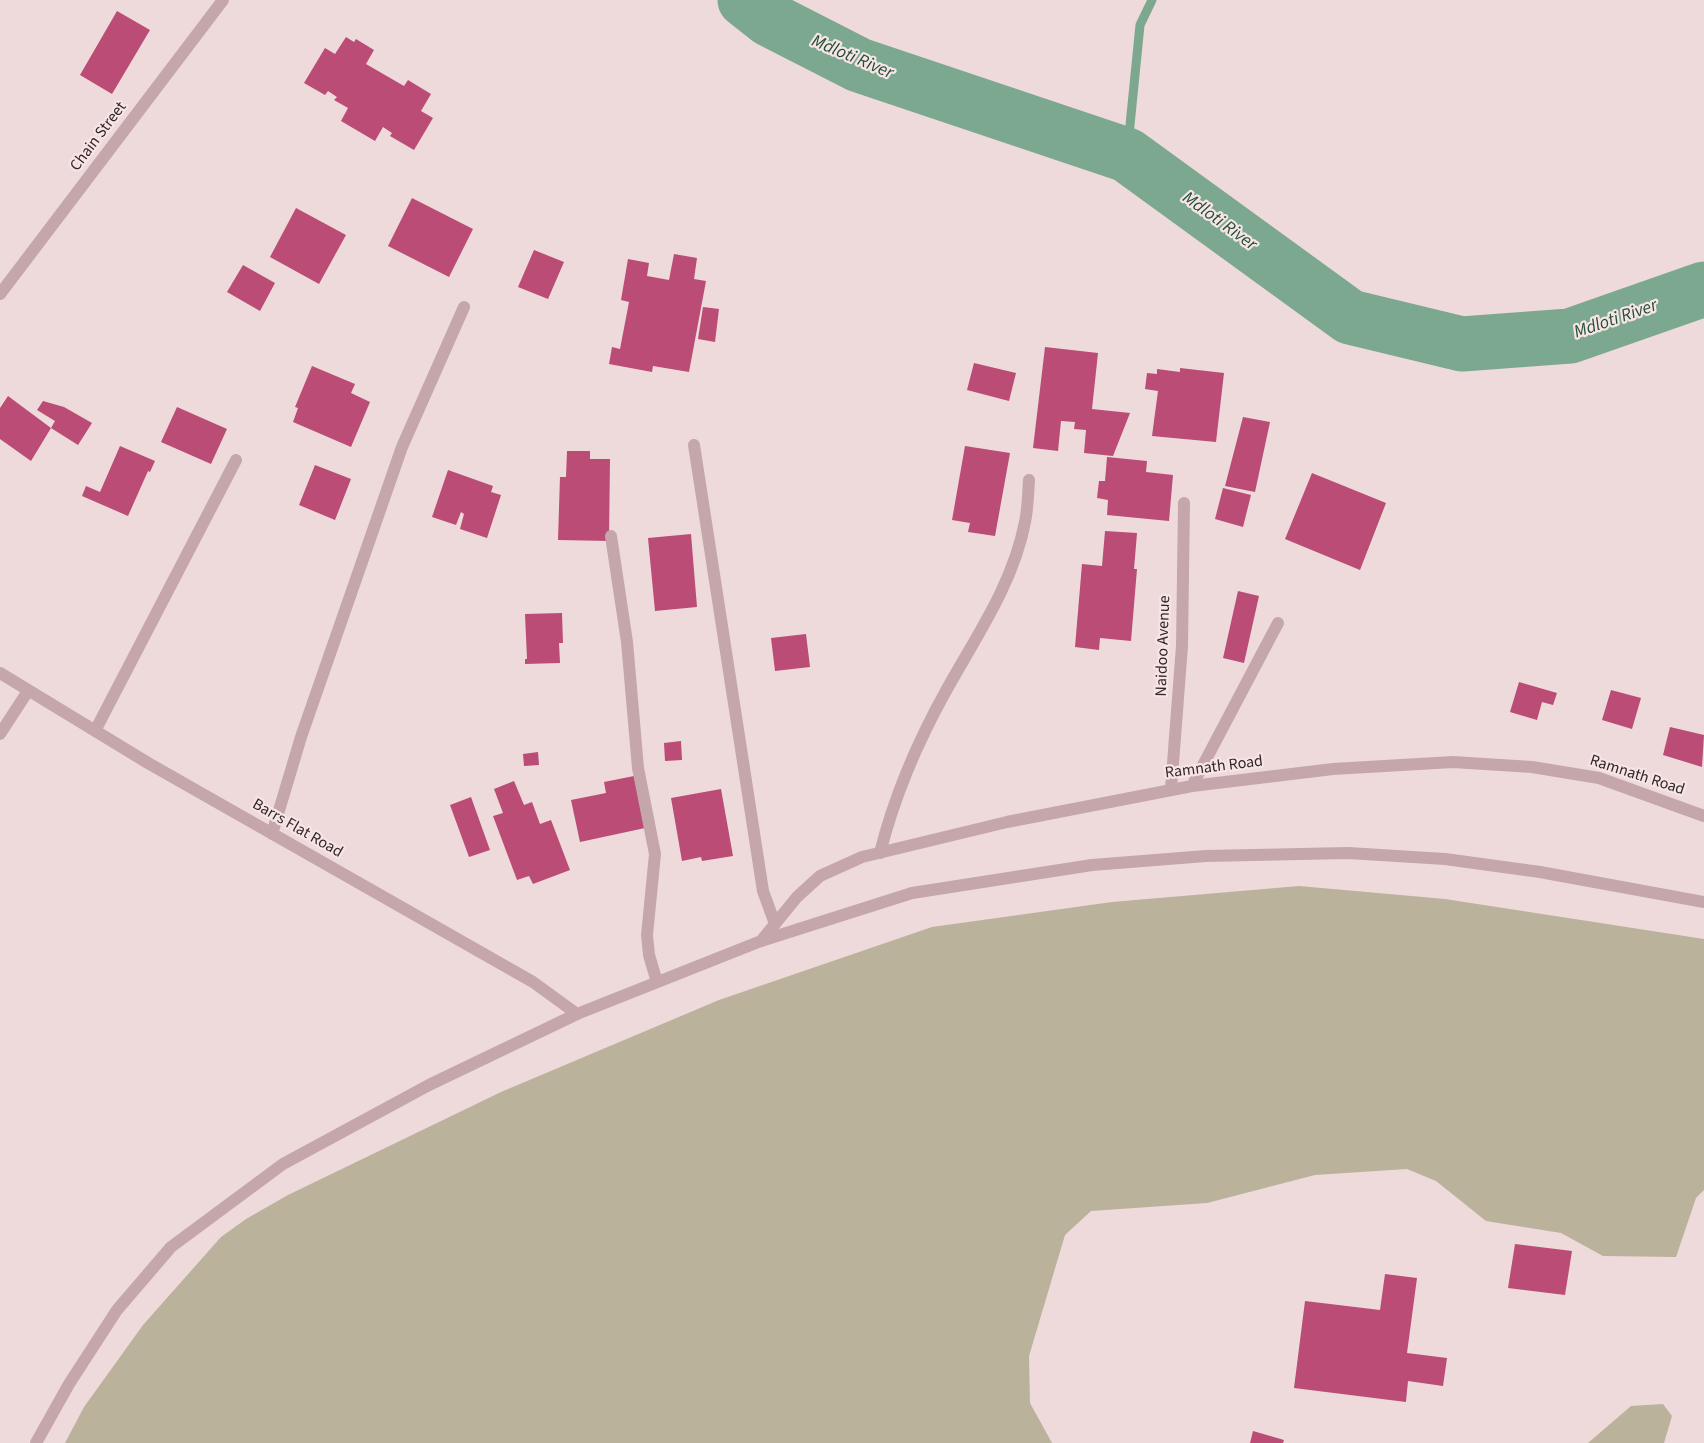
<!DOCTYPE html>
<style>
body{margin:0}
canvas{display:block;background:#eed9db}
</style>
<canvas width="1704" height="1443"></canvas>
<script>
const c = document.querySelector('canvas').getContext('2d');
c.lineJoin = 'round';
function fill(path, color) { c.fillStyle = color; c.fill(path, 'evenodd'); }
function trace(path, color, width, dash) { c.strokeStyle = color; c.lineWidth = width; c.lineCap = dash ? 'butt' : 'round'; c.setLineDash(dash || []); c.stroke(path); }
function write(font, color, halo, rows, align = 'center') {
  c.font = font + ' "Source Sans 3",sans-serif'; c.lineWidth = 4.5; c.setLineDash([]); c.textBaseline = 'middle'; c.strokeStyle = halo; c.fillStyle = color; for (const [text, x, y, turn = 0] of rows) {
    c.save(); c.translate(x, y); c.rotate((+turn || 0) * Math.PI / 180); c.textAlign = isNaN(turn) ? turn : align; if (halo) c.strokeText(text, 0, 0); c.fillText(text, 0, 0); c.restore();
  }
}
fill(new Path2D(`
 M1299,886L1445,899L1704,939V1190L1696,1198L1676,1257L1603,1256L1561,1233L1486,1221L1436,1181L1407,1169L1315,1175L1207,1203L1091,1211L1065,1235L1029,1356L1030,1403L1052,1443H65L84,1407L143,1325L221,1237L246,1219L288,1195L501,1092L719,1000L932,927L1112,902Z
 M1663,1404L1672,1416L1664,1443H1588L1631,1406Z`), '#bbb29b');
trace(new Path2D(`
 M1127,155L1140,25L1152,0`), '#7ba88e', 9);
trace(new Path2D(`
 M745,0L769,19L859,65L1127,155L1350,317L1462,344L1570,336L1704,289`), '#7ba88e', 55);
fill(new Path2D(`
 M117,11L150,30L112,94L80,75Z
 M346,37L354,42L356,39L374,50L366,64L404,86L408,80L431,94L421,111L433,118L414,150L390,136L392,133L383,127L375,141L341,121L348,108L334,100L337,97L328,91L325,95L304,83L325,48L335,54Z
 M412,198L473,229L449,277L388,246Z
 M296,208L346,235L319,284L270,257Z
 M534,250L564,262L548,299L518,287Z
 M674,254L697,258L694,279L706,281L689,372L653,366L652,372L609,364L612,347L620,349L629,302L621,300L628,259L649,263L647,276L669,280Z
 M243,265L275,283L260,311L227,292Z
 M703,307L719,309L715,342L698,339Z
 M1045,347L1098,353L1092,409L1130,413L1113,456L1084,453L1086,430L1074,429L1075,422L1061,421L1058,451L1033,448Z
 M974,363L1016,373L1009,401L967,390Z
 M312,366L355,384L351,393L370,402L351,447L293,422L298,408L295,407Z
 M1180,368L1224,373L1216,442L1152,436L1158,391L1145,389L1147,373L1157,374V369L1180,372Z
 M8,396L51,428L31,461L0,439V408Z
 M43,401L64,407L92,423L78,445L51,428L55,421L37,410Z
 M177,407L227,429L211,464L161,442Z
 M1243,417L1270,422L1255,492L1225,486Z
 M120,446L155,461L150,472L148,471L128,516L82,496L86,486L100,492Z
 M965,446L1010,453L995,536L968,532L970,523L952,520Z
 M567,451H590V459H610L609,541L558,540L560,477H566Z
 M1107,457L1147,461L1146,472L1173,475L1169,521L1107,515L1108,500L1097,498L1099,481H1105Z
 M315,465L351,479L335,520L299,505Z
 M448,470L493,486L491,492L501,495L487,538L460,529L464,514L461,512L456,525L432,517Z
 M1312,473L1386,503L1360,570L1285,539Z
 M1223,488L1251,495L1243,527L1215,519Z
 M1105,531L1137,533L1134,569H1137L1131,641L1100,638L1099,650L1075,647L1082,564L1102,566Z
 M691,534L697,607L655,611L648,538Z
 M1238,591L1259,596L1244,663L1223,658Z
 M562,613L563,643H559L560,663L525,664V659H527L525,614Z
 M806,634L810,667L775,671L771,638Z
 M1519,682L1557,693L1553,705L1542,702L1537,720L1510,712Z
 M1611,690L1641,698L1632,729L1602,720Z
 M1670,727L1704,735L1702,767L1663,755Z
 M681,741L682,760L665,761L664,743Z
 M538,752L539,765L524,766L523,754Z
 M634,776L645,828L580,842L571,800L606,793L604,782Z
 M514,781L524,805L532,802L540,824L551,820L570,870L533,884L529,876L517,880L493,816L503,813L494,789Z
 M721,789L733,856L702,861L701,857L682,861L671,798Z
 M471,797L490,850L469,857L450,805Z
 M1515,1244L1572,1251L1565,1295L1508,1288Z
 M1385,1274L1417,1278L1407,1353L1447,1358L1443,1386L1408,1381L1406,1402L1294,1388L1305,1301L1380,1310Z
 M1253,1431L1284,1440L1283,1443H1250Z`), '#ba4c75');
trace(new Path2D(`
 M0,734L28,691
 M1192,786L1278,623
 M761,941L797,897L820,876L862,857L1007,822L1192,786L1333,769L1453,762L1532,767L1599,778L1704,816`), '#c5a7ab', 12);
trace(new Path2D(`
 M0,294L223,0
 M694,445L763,891L775,924
 M611,536L627,642L638,768L655,854L647,935L649,955L657,982
 M0,673L148,763L533,982L577,1014
 M95,731L236,460
 M1171,789L1182,646L1184,503
 M272,834L301,737L402,447L464,307
 M880,853C894,797 919,739 947,689C977,635 1013,584 1025,522C1028,508 1028,494 1029,480`), '#c5a7ab', 12);
trace(new Path2D(`
 M36,1443L69,1384L117,1310L171,1247L283,1164L429,1085L577,1014L761,941L912,893L1092,865L1206,856L1348,853L1445,859L1540,872L1704,902`), '#c5a7ab', 12);
write('16px', '#32262a', '#f7e5e6', [
 ["Chain Street",99,137,-53],
 ["Naidoo Avenue",1164,646,-88],
 ["Ramnath Road",1214,768,-7],
 ["Ramnath Road",1637,776,18],
 ["Barrs Flat Road",297,829,30]
]);
write('italic 18px', '#204f35', '#f7e5e6', [
 ["Mdloti River",852,58,23],
 ["Mdloti River",1219,222,36],
 ["Mdloti River",1616,320,-19]
]);
</script>
